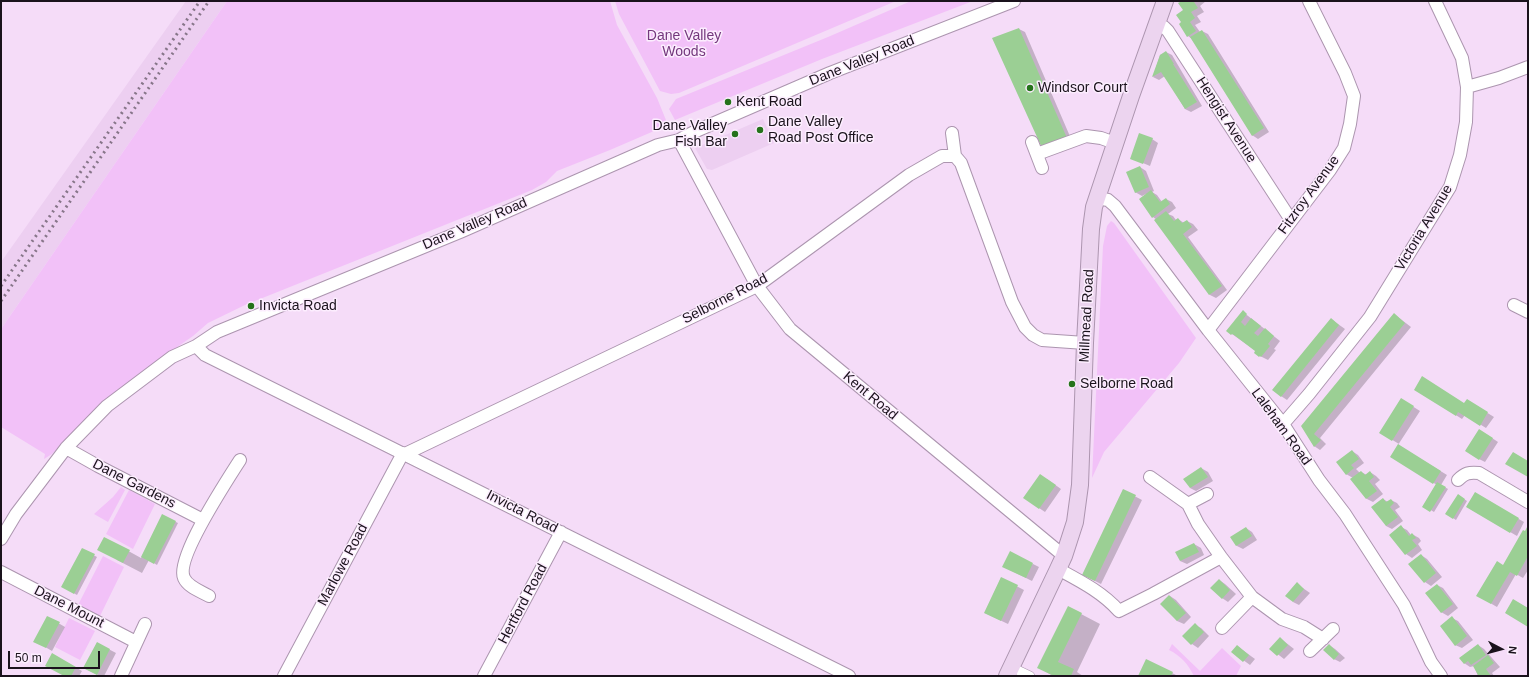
<!DOCTYPE html>
<style>
body{margin:0}
#map{position:relative;width:1529px;height:677px;overflow:hidden;background:#f5dcf8;font-family:Arial,sans-serif}
canvas{display:block}
.frame{position:absolute;inset:0;border:2px solid #1a121c;pointer-events:none}
.north{position:absolute;left:1481px;top:629px;width:40px;height:40px;-webkit-text-stroke:3px #fcedfe;paint-order:stroke;rotate:96deg;font-size:11px;font-weight:700;line-height:16px;text-align:center;color:#1a121c}
.north::after{content:'';display:block;margin:auto;width:14px;height:18px;background:#1a121c;clip-path:polygon(50% 0,100% 100%,50% 72%,0 100%)}
.scale{position:absolute;left:8px;top:651px;width:92px;height:18px;box-sizing:border-box;border:2px solid #1a121c;border-top:0;padding-left:5px;font-size:12px;line-height:14px;white-space:nowrap;color:#1a121c;-webkit-text-stroke:3px #fcedfe;paint-order:stroke}
</style>
<div id="map">
<canvas width="1529" height="677"></canvas>
<div class="frame"></div>
<div class="north">N</div>
<div class="scale">50 m</div>
</div>
<script>
const c = document.querySelector('canvas').getContext('2d');
c.lineJoin = 'round';
function fill(path, color) { c.fillStyle = color; c.fill(path, 'evenodd'); }
function trace(path, color, width, dash) { c.strokeStyle = color; c.lineWidth = width; c.lineCap = dash ? 'butt' : 'round'; c.setLineDash(dash || []); c.stroke(path); }
function write(font, color, halo, rows, align = 'center') {
  c.font = font + ' Arial,sans-serif'; c.lineWidth = 3; c.setLineDash([]); c.textBaseline = 'middle'; c.strokeStyle = halo; c.fillStyle = color; for (const [text, x, y, turn = 0] of rows) {
    c.save(); c.translate(x, y); c.rotate((+turn || 0) * Math.PI / 180); c.textAlign = isNaN(turn) ? turn : align; if (halo) c.strokeText(text, 0, 0); c.fillText(text, 0, 0); c.restore();
  }
}
fill(new Path2D(`
 M186,1H227L1,329V262Z
 M763,119L774,143L712,170L707,169L695,148Z`), '#edcff1');
fill(new Path2D(`
 M227,1H610L617,25L657,98L668,125L610,150L557,171L546,182L532,190L245,305L208,323L193,336L140,373L111,396L86,418L52,454L44,459L45,454L1,427V329Z
 M615,1H896L679,93L671,94L660,91L619,14Z
 M911,1H973L822,59L675,120L669,109L676,99L828,37Z
 M1111,221L1114,223L1196,338L1179,363L1104,452L1092,478L1103,246L1107,226Z
 M121,487L125,490L108,522L94,514L113,497Z
 M129,490L155,504L133,549L106,534Z
 M103,556L124,567L100,616L78,605Z
 M69,618L95,631L80,660L55,647Z
 M1172,644L1200,671L1222,648L1241,666L1236,676H1194C1188,664 1181,656 1169,650Z`), '#f2c1f8');
fill(new Path2D(`
 M1183,1H1206L1200,6L1204,12L1197,16L1201,22L1195,25L1200,32L1202,31L1208,34L1269,132L1258,139L1252,135L1192,39L1188,36L1182,23L1184,11Z
 M1019,29L1025,32L1072,141L1049,151Z
 M1166,52L1172,55L1202,106L1191,112L1185,109L1165,76L1159,80L1153,77L1160,55Z
 M1152,139L1158,143L1150,166L1131,158Z
 M1140,167L1146,171L1154,191L1152,192L1157,195L1162,202L1166,199L1172,202L1176,208L1168,214L1173,216L1176,220L1178,219L1184,223L1187,221L1193,224L1198,230L1188,237L1227,290L1216,298L1210,295L1156,221L1157,220L1153,217L1146,194L1142,196L1135,192Z
 M1243,312L1280,341L1274,349L1276,350L1268,360L1260,356L1255,353L1256,351L1232,334Z
 M1394,314L1411,327L1320,438L1326,444L1320,450L1314,446L1302,426Z
 M1331,319L1345,329L1287,400L1281,396Z
 M1415,389L1465,404H1473L1494,417L1486,428L1465,415L1462,419Z
 M1401,399L1420,411L1398,445L1447,475L1441,485L1448,489L1434,512L1424,506L1437,485L1391,457L1399,444L1381,433Z
 M1486,434L1498,442L1485,462L1479,459Z
 M1352,451L1358,455L1364,463L1356,469L1360,473L1361,472L1367,475L1370,472L1376,476L1380,480L1375,484L1383,494L1373,502L1367,499L1352,480L1353,478L1346,474Z
 M1201,468L1208,472L1213,481L1196,491L1190,488Z
 M1047,479L1061,489L1045,512L1039,508Z
 M1123,490L1142,500L1101,584L1089,578Z
 M1475,494L1524,522L1517,536L1467,507Z
 M1458,495L1467,501L1456,520L1447,514Z
 M1383,499L1388,502L1391,500L1397,503L1400,507L1395,510L1403,521L1392,529L1386,526Z
 M163,516L178,523L157,565L149,560L142,573L117,560L105,538L141,558Z
 M1401,527L1407,530L1411,535L1412,534L1419,538L1421,541L1418,544L1422,550L1412,558L1406,554L1391,535Z
 M1528,527V570L1523,578L1516,574L1497,607L1478,596L1504,566Z
 M1246,528L1252,532L1257,540L1243,549L1237,546L1232,537Z
 M1194,544L1201,548L1204,555L1187,564L1180,561Z
 M82,549L97,557L77,595L63,587Z
 M1421,555L1427,559L1442,577L1431,586L1425,582Z
 M1033,564L1039,567L1032,581L1010,570Z
 M1001,578L1024,590L1008,624L985,613Z
 M1219,580L1225,584L1236,594L1228,602L1222,598Z
 M1297,584L1310,593L1299,605L1293,602Z
 M1437,585L1443,588L1458,608L1448,616L1441,612Z
 M1170,596L1176,600L1191,617L1184,624L1177,621L1162,604Z
 M1081,614L1100,624L1077,672L1083,676H1053L1038,667Z
 M48,617L65,627L52,651L35,641Z
 M1452,618L1458,621L1473,640L1462,648L1455,645Z
 M1195,625L1201,628L1209,636L1198,648L1192,644L1184,636Z
 M1280,638L1294,649L1284,659L1271,649Z
 M97,643L116,653L104,676H100L84,668Z
 M1329,645L1335,649L1345,658L1340,662L1334,659Z
 M1478,645L1484,649L1500,667L1492,673L1494,676H1478L1474,666L1470,667L1464,663Z
 M1237,646L1255,659L1250,665L1232,652Z
 M52,654L82,671L79,676H65Z
 M1172,673L1178,676H1139Z`), '#0003');
fill(new Path2D(`
 M1182,1H1196L1194,2L1198,8L1191,12L1195,18L1190,22L1196,31L1187,37L1179,24L1181,22L1176,15L1183,10L1178,3Z
 M1019,28L1067,138L1042,148L992,38Z
 M1202,30L1264,128L1252,136L1190,37Z
 M1166,51L1174,64H1173L1197,102L1185,109L1161,72L1152,77L1160,55Z
 M1139,133L1153,138L1143,164L1130,159Z
 M1140,166L1149,187L1135,193L1126,172Z
 M1151,190L1160,202L1166,198L1170,204L1152,218L1139,199Z
 M1166,211L1174,221L1178,218L1182,223L1187,220L1192,227L1183,234L1222,286L1209,295L1154,220Z
 M1243,310L1247,314L1241,322L1245,326L1251,318L1261,326L1254,333L1258,336L1265,328L1274,336L1268,344L1270,346L1261,357L1260,356L1259,357L1254,353L1255,351L1234,335L1232,334L1231,335L1226,331Z
 M1394,313L1405,323L1314,434L1321,440L1314,447L1301,426Z
 M1331,318L1339,325L1281,397L1272,390Z
 M1422,376L1464,403L1467,399L1488,412L1480,426L1458,412L1456,416L1414,390Z
 M1401,398L1414,406L1392,441L1379,433Z
 M1479,429L1493,438L1479,460L1465,451Z
 M1398,444L1441,471L1433,484L1390,457Z
 M1352,450L1359,459L1351,465L1354,468L1346,475L1336,462Z
 M1513,452L1528,461V477L1505,464Z
 M1201,467L1208,477L1190,488L1183,479Z
 M1361,471L1365,475L1370,471L1374,477L1369,481L1377,491L1366,499L1350,479Z
 M1040,474L1056,485L1039,509L1023,498Z
 M1437,482L1446,487L1430,512L1422,507Z
 M1123,489L1136,495L1095,581L1082,575Z
 M1475,492L1519,518L1510,533L1466,507Z
 M1458,494L1465,499L1453,519L1445,514Z
 M1383,498L1386,502L1391,499L1394,503L1390,507L1398,517L1386,526L1371,507Z
 M162,514L176,521L154,564L141,557Z
 M1401,525L1409,536L1412,533L1416,538L1412,540L1417,546L1405,555L1389,535Z
 M1528,525V556L1517,576L1510,572L1491,604L1476,596L1497,561L1503,565L1523,530L1525,531Z
 M1246,527L1252,536L1236,546L1230,537Z
 M104,537L130,550L123,563L97,550Z
 M1194,543L1199,552L1180,561L1175,552Z
 M82,548L95,554L74,594L61,587Z
 M1010,551L1033,563L1026,578L1002,567Z
 M1421,554L1436,573L1424,583L1408,564Z
 M1001,577L1018,585L1001,621L984,613Z
 M1219,579L1230,590L1222,599L1210,588Z
 M1297,582L1304,589L1293,602L1285,596Z
 M1437,584L1453,604L1441,613L1425,593Z
 M1169,595L1186,613L1177,621L1160,604Z
 M1513,599L1528,608V627L1505,613Z
 M1068,606L1082,613L1058,662L1074,669L1071,676H1054L1037,668Z
 M47,616L60,622L46,648L33,642Z
 M1452,616L1467,636L1455,646L1440,626Z
 M1195,623L1204,632L1191,645L1182,636Z
 M1280,637L1288,645L1277,656L1269,649Z
 M97,642L110,649L97,675L83,668Z
 M1329,644L1339,654L1334,660L1323,650Z
 M1478,644L1486,655L1471,665L1468,661L1464,664L1459,658Z
 M1237,645L1249,655L1243,662L1231,652Z
 M52,653L76,667L71,676H64L45,666Z
 M1488,655L1494,663L1486,669L1491,676H1477L1478,675L1473,666Z
 M1146,659L1173,672L1171,676H1138Z`), '#9bcf94');
const pedestrian = new Path2D(`
 M1011,667L1030,676`);
const minor = new Path2D(`
 M1157,25L1164,27L1168,31L1291,220
 M1467,87L1499,78L1528,67
 M952,133L955,156
 M679,140L757,286L790,329L1064,556
 M1032,142L1042,168
 M1037,154L1086,136L1101,138L1115,143
 M1097,198L1108,200L1115,206L1208,330L1283,424L1319,480L1345,514L1404,605L1431,662L1441,676
 M1514,305L1528,312
 M1208,330L1330,170L1344,148L1350,124L1354,96L1345,73L1309,1
 M196,346L205,355L849,676
 M1283,424L1309,394L1370,317L1450,187L1460,155L1466,122L1467,87L1462,58L1435,1
 M66,448L98,466L203,520
 M405,454L757,286L909,175L942,156H955L961,163L1012,302L1025,327L1033,335L1042,340L1085,343
 M1150,477L1188,504L1198,524L1221,557L1252,597L1282,619L1304,627L1323,639
 M1458,480C1465,473 1469,472 1479,473L1528,502
 M1188,504L1207,494
 M1,539L16,514L66,448L107,406L172,357L196,346L217,332L460,232L658,145L679,140L696,131L830,73L1014,1
 M1058,569C1080,581 1102,592 1119,611L1153,594L1221,557
 M1,572L136,642
 M209,596C200,591 188,587 184,578C175,559 228,479 240,460
 M1222,628L1252,597
 M1310,651L1333,629
 M121,676L145,624
 M284,676L403,453
 M484,676L561,532`);
const secondary = new Path2D(`
 M1007,676L1058,569L1064,556L1075,522L1080,485L1085,343L1091,229L1094,207L1131,96L1165,1`);
trace(pedestrian, '#ac95af', 10);
trace(minor, '#ac95af', 14);
trace(secondary, '#ac95af', 18);
trace(pedestrian, '#fff', 9);
trace(minor, '#fff', 12);
trace(secondary, '#ecd4ef', 16);
trace(new Path2D(`
 M1,286L200,1
 M1,301L209,1`), '#877689', 3, [2, 4]);
for (const [x, y, r, color] of [
 [1030,88,4,"#25731b"],
 [728,102,4,"#25731b"],
 [760,130,4,"#25731b"],
 [735,134,4,"#25731b"],
 [251,306,4,"#25731b"],
 [1072,384,4,"#25731b"]
]) { const dot = new Path2D(); dot.arc(x, y, r, 0, 2 * Math.PI); c.fillStyle = color; c.fill(dot); trace(dot, '#fcedfe', 1.5); }
write('14px', '#74377d', '#fcedfe', [
 ["Dane Valley",684,36],
 ["Woods",684,52]
]);
write('14px', '#1a121c', '#fcedfe', [
 ["Dane Valley Road",862,61,-22],
 ["Hengist Avenue",1226,120,57],
 ["Fitzroy Avenue",1309,195,-54],
 ["Dane Valley Road",475,224,-23],
 ["Victoria Avenue",1424,228,-59],
 ["Selborne Road",725,299,-27],
 ["Millmead Road",1087,316,-87],
 ["Kent Road",870,396,40],
 ["Laleham Road",1281,427,54],
 ["Dane Gardens",134,484,27],
 ["Invicta Road",522,512,27],
 ["Marlowe Road",343,565,-62],
 ["Hertford Road",523,604,-62],
 ["Dane Mount",69,607,27]
]);
write('14px', '#1a121c', '#fcedfe', [
 ["Windsor Court",1038,88],
 ["Kent Road",736,102],
 ["Dane Valley",768,122],
 ["Road Post Office",768,138],
 ["Dane Valley",727,126,"right"],
 ["Fish Bar",727,142,"right"],
 ["Invicta Road",259,306],
 ["Selborne Road",1080,384]
], 'left');
</script>
